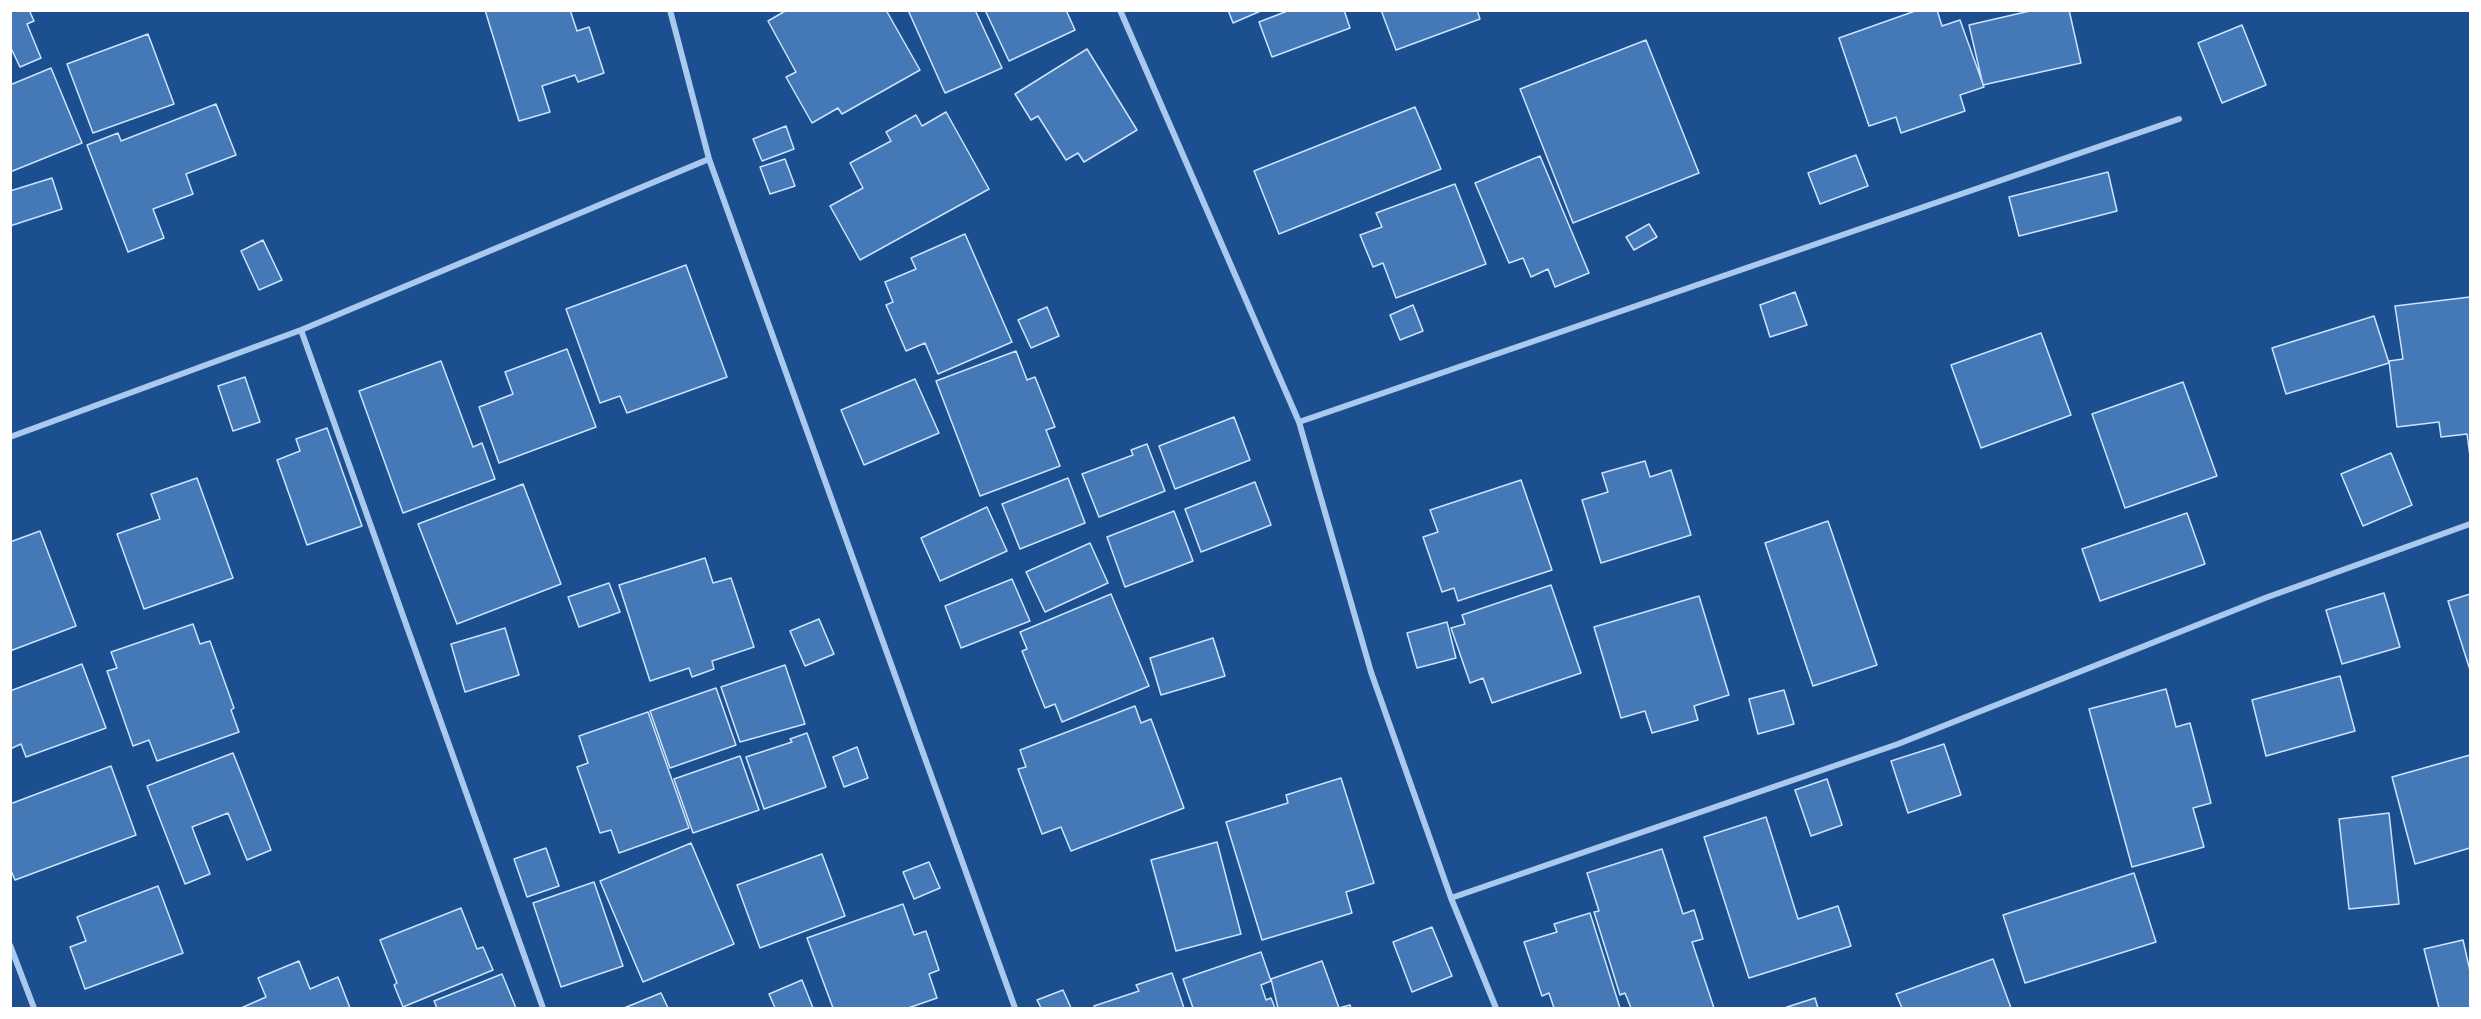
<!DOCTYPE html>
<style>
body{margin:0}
#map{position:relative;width:2481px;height:1019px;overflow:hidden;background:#1b4f8f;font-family:"Noto Sans",sans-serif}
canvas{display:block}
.frame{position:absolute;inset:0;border:12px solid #fff;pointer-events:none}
</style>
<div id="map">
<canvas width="2481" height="1019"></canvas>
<div class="frame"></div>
</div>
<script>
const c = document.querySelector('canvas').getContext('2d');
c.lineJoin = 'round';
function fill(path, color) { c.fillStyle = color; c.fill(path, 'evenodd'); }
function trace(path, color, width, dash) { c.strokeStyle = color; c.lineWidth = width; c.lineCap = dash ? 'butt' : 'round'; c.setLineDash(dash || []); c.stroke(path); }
const building = new Path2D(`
 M10,10H29L34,21L27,24L41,58L20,67L10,46Z
 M485,10H570L577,31L589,27L604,73L578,82L575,75L542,86L550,112L519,121Z
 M787,10H886L920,70L842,114L838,108L812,123L786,77L796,72L768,21Z
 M908,10H975L1002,68L945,93Z
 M985,10H1066L1075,30L1009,61Z
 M1228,10H1263L1233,23Z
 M1290,10H1344L1350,28L1272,57L1259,22Z
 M1381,10H1477L1480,19L1396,50Z
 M1918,10H1937L1942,26L1960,20L1984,87L1960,95L1965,111L1901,133L1896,117L1869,126L1839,38Z
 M2034,10H2069L2081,63L1983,85L1969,25Z
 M2242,25L2266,85L2222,103L2198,43Z
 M148,34L174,104L93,133L67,64Z
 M1646,40L1699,173L1573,223L1520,89Z
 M1087,49L1137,130L1084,162L1078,153L1066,160L1038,116L1031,120L1015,94Z
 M51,68L82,143L10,172V85Z
 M216,104L236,155L186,174L193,194L153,209L164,238L128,252L87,145L118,133L121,141Z
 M1415,107L1441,169L1279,234L1254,171Z
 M946,112L989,189L860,260L830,206L863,188L850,163L891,141L886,132L916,115L922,126Z
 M786,126L794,149L762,161L753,139Z
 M1856,155L1868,186L1820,204L1808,173Z
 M1540,156L1589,273L1555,287L1548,269L1531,277L1523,258L1509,263L1475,183Z
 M785,159L795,186L770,194L760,167Z
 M2108,172L2117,211L2019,236L2009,197Z
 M52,178L62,209L10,226V191Z
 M1455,184L1486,264L1396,298L1383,263L1373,267L1360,235L1382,227L1376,213Z
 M1649,224L1657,237L1634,250L1626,237Z
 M965,234L1012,342L938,374L925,343L906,351L886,305L893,302L885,282L916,269L911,258Z
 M263,240L282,280L259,290L241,251Z
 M686,265L727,377L627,413L620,396L600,403L566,309Z
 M1795,292L1807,325L1770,337L1760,305Z
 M2470,297V456L2467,434L2441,437L2439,422L2397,427L2389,361L2403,359L2395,306Z
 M1413,305L1423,331L1400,340L1390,315Z
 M1047,307L1059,336L1031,348L1018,320Z
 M2374,316L2389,363L2286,394L2272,348Z
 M2041,333L2071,415L1981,448L1951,365Z
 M567,349L596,427L499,463L479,407L513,394L505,372Z
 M1016,351L1027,380L1035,377L1055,427L1046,430L1060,466L980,496L936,381Z
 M441,361L473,447L482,443L495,479L403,513L359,391Z
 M245,377L260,422L233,431L218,386Z
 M915,379L939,433L864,465L841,410Z
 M2183,382L2217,476L2125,508L2092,414Z
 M1234,417L1250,460L1175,489L1159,446Z
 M327,428L362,526L307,545L277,460L300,451L296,439Z
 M1147,444L1165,491L1099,517L1082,474L1133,455L1131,450Z
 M2391,453L2412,505L2363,526L2341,474Z
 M1645,461L1650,477L1671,470L1691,535L1601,563L1582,500L1608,492L1602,473Z
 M197,478L233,578L144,609L117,534L160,519L151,494Z
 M1068,478L1085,523L1020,549L1002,504Z
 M1521,480L1552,570L1458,601L1454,588L1442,592L1423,537L1438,532L1430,510Z
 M1255,482L1271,525L1201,552L1185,509Z
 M523,484L561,584L457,624L418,524Z
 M987,507L1007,551L940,581L921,538Z
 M1174,511L1193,561L1125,587L1107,537Z
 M2187,513L2205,564L2100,601L2082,549Z
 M1828,521L1877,665L1813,686L1765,543Z
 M40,531L76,626L10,651V542Z
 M1090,543L1108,583L1045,612L1026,572Z
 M705,558L713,583L731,578L754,647L712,661L714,669L692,677L689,668L650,681L619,585Z
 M1012,579L1030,621L961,648L945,606Z
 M609,583L620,612L579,627L568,597Z
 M1551,585L1581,673L1492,703L1483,678L1470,683L1451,628L1465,624L1462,615Z
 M2384,593L2400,647L2342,664L2326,610Z
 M1111,594L1149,686L1062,722L1055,704L1045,708L1022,651L1027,649L1020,632Z
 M2470,594V670L2448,601Z
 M1699,596L1729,695L1694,706L1698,720L1652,733L1645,711L1621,718L1594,627Z
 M819,619L834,654L805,666L790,631Z
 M1447,622L1456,658L1417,668L1407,633Z
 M193,624L200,644L210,641L234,708L231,710L239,732L157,761L149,740L133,746L107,671L117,668L111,652Z
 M505,628L519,675L465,692L451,644Z
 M1213,638L1225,676L1161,695L1150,658Z
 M82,664L106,728L26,757L21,744L10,749V691Z
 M785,665L805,724L740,742L721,687Z
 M2340,676L2355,731L2266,756L2252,700Z
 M716,688L736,745L670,768L650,711Z
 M2166,689L2176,727L2190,723L2211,803L2193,808L2204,847L2132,867L2089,709Z
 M1784,690L1794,724L1758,734L1749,699Z
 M1135,706L1141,723L1151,719L1184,808L1071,851L1061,827L1042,834L1018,769L1026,767L1020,750Z
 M648,712L689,828L619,853L611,830L600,833L577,767L588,763L579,736Z
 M807,733L826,787L764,809L746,757L792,742L790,739Z
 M1944,744L1961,795L1908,813L1891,761Z
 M857,747L868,778L844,787L833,757Z
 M233,753L271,850L247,860L228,813L192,827L210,874L185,884L147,786Z
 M2470,755V848L2415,864L2392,777Z
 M740,756L759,810L693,833L674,779Z
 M111,766L136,835L15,880L10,868V804Z
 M1341,778L1374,883L1346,892L1352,913L1262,940L1226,822L1288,803L1286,795Z
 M1827,779L1842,825L1811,836L1795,790Z
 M2389,813L2399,904L2349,909L2339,819Z
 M1766,817L1798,919L1838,906L1851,946L1749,978L1704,837Z
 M1217,842L1241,934L1176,951L1151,860Z
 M691,843L734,944L643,982L600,881Z
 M546,848L559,886L527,897L514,859Z
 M1662,849L1683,914L1694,910L1703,939L1692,942L1714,1008H1631L1625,993L1620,995L1594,912L1599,911L1587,873Z
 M822,854L845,916L760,948L737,885Z
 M929,862L940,888L914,899L903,872Z
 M2134,873L2156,942L2025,983L2003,915Z
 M594,882L623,966L561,987L533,903Z
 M158,886L183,953L85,989L70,947L86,941L77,917Z
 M903,904L914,935L926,931L939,970L929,974L937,998L908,1008H833L807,938Z
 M461,908L477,949L483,947L493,970L403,1007L394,985L397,983L380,940Z
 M1590,913L1620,1008H1554L1549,993L1542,996L1524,942L1557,932L1554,924Z
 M1432,927L1452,976L1412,992L1393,942Z
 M2463,940L2470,971V1008H2439L2424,949Z
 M1261,952L1271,981L1261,985L1266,1000L1271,998L1275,1008H1193L1183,979Z
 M1993,959L2011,1008H1902L1896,994Z
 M299,961L310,989L338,977L350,1008H241L266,997L258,978Z
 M1322,961L1339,1008L1350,1005L1351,1008H1278L1271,979Z
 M1172,973L1184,1008H1095L1094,1006L1139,991L1136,985Z
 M502,974L516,1008H437L434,1001Z
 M802,980L813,1008H775L769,994Z
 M1063,990L1071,1008H1041L1037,1000Z
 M661,993L668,1008H624Z
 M1815,998L1818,1008H1784Z`);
fill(building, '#4478b7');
trace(building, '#cfe3fa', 1.5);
trace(new Path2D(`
 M670,10L709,159L1015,1008
 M1120,10L1299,422L1371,672L1451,898L1496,1008
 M301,330L543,1008
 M1299,422L2179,119
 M10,437L301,330L709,159
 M1451,898L1898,744L2265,598L2470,524
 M10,945L34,1008`), '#a9c9ee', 6);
</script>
